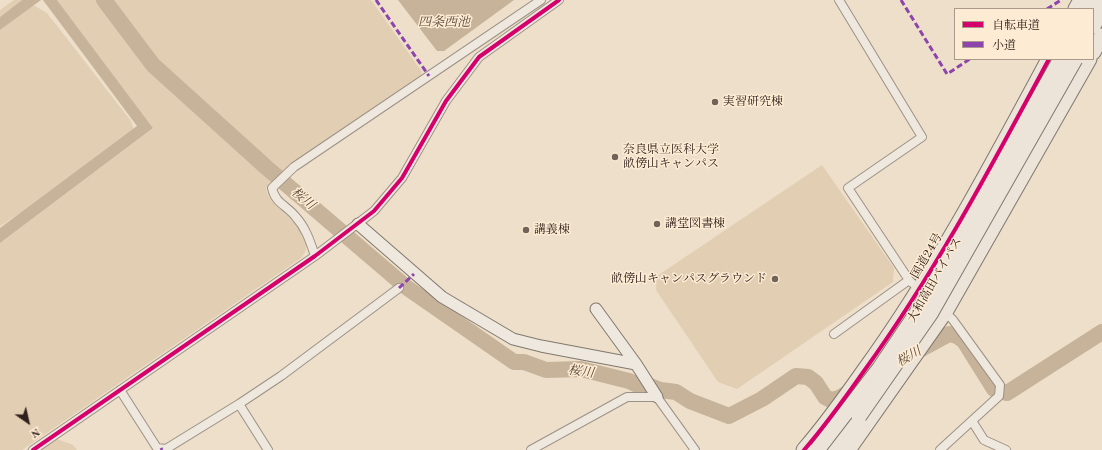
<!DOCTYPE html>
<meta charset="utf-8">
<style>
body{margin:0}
#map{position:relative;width:1102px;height:450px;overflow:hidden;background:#eddfca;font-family:"Old Standard TT","Noto Serif JP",serif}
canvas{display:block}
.legend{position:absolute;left:954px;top:8px;width:140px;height:52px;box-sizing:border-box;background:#fdecd3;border:1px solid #ab9a89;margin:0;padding:5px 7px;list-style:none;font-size:12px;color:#30201b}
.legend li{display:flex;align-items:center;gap:8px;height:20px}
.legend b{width:20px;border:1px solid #ab9a89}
.north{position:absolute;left:8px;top:402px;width:40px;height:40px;-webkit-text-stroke:3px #fdecd3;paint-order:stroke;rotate:146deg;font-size:11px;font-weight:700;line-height:16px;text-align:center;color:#30201b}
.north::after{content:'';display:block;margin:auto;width:14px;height:18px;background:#30201b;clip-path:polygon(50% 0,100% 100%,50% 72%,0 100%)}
</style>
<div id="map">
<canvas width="1102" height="450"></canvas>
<ul class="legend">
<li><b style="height:5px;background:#d6006c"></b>自転車道</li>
<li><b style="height:5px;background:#8e44ad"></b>小道</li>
</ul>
<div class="north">N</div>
</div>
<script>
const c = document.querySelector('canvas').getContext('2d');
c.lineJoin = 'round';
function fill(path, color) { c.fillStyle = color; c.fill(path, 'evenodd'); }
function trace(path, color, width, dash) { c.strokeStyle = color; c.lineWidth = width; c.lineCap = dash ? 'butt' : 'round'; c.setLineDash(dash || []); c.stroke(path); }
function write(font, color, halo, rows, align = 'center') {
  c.font = font + ' "Old Standard TT","Noto Serif JP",serif'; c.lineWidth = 3; c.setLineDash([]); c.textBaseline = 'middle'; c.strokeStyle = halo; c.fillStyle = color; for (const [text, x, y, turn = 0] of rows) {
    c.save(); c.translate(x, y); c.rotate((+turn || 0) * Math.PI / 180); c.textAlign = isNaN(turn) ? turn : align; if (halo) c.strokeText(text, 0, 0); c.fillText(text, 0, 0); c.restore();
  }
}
fill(new Path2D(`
 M14,0H22L0,17V10Z
 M57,0H371L422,72L420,77L290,165L266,188C266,209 325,232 301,258L22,450H0V243L153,128Z
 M33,5L47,13L131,121L134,130L22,212L0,226V30Z
 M822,165L894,268L893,282L737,389L718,382L656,290L657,276Z
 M46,435L73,445L77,450H26Z`), '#e2ceb3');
fill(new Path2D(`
 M22,0H41L0,30V17Z
 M43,0H57L153,128L0,243V228L137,126Z
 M398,0H514L444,51H437Z`), '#c7b39a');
trace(new Path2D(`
 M104,0L153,65L267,168L406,287L514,362H524L546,370L581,369L629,381L646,389L650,386L660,390L676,392L690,401L729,416L762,399L796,376L808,377L816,383L825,397L831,400L839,398L853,390
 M914,353L949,334L957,336L964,341L994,389L1007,393L1102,332`), '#c7b39a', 16);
const street = new Path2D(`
 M839,0L922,137L848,188L909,280
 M315,256C310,241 306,228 295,216C286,205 275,203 272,188L294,167L541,0
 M834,334L909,280L912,283
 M120,390L157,448L166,449L239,404L281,376L399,288
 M239,404L268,450
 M972,421L984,440L1006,450
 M33,450L315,256L374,211L402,178L446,101L479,57L559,0
 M531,450L627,397H657L695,450
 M940,450L999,396L1000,385L953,320L943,310`);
const secondary = new Path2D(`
 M358,224L442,297L513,339L541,346L636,364L657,397
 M596,309L636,364`);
const highway = new Path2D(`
 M1076,9L1081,0
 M1090,9L1095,0
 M1093,26L1102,10
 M1093,52L1102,36
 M804,450C826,425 845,398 864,371C935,273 992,165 1049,59
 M831,450L859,416
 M848,450L945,312L1089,59`);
trace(street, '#9c9185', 10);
trace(secondary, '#81786e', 13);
trace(highway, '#81786e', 17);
trace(street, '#efe8de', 8);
trace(secondary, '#efe8de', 11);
trace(highway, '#ece4d8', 15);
const highwayBridge = new Path2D(`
 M859,416L930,314L1075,59
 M817,450L880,368L921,307L1061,59`);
trace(highwayBridge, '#81786e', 17, []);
trace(highwayBridge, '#ece4d8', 15);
trace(new Path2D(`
 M376,0L429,76
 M901,0L947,74L970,59
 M1047,9L1061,0
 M399,288L414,274
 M161,448L162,450`), '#8e44ad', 3, [6, 3]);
trace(new Path2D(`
 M33,450L315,256L374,211L402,178L446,101L479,57L559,0
 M804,450C826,425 845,398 864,371C935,273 992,165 1049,59`), '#d6006c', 4);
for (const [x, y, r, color] of [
 [715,102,4,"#726358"],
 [615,157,4,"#726358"],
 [657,224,4,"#726358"],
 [526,230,4,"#726358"],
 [775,279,4,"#726358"]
]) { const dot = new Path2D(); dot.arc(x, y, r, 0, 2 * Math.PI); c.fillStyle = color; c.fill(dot); trace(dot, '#fdecd3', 1.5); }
write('12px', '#30201b', '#fdecd3', [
 ["実習研究棟",723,102],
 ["奈良県立医科大学",623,150],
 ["畝傍山キャンパス",623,164],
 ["講堂図書棟",665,224],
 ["講義棟",534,230],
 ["畝傍山キャンパスグラウンド",767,279,"right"]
], 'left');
write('12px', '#30201b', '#fdecd3', [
 ["国道24号",927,256,-60],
 ["大和高田バイパス",935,280,-60]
]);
write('italic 13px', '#5f4d40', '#fdecd3', [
 ["四条西池",444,23],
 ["桜川",303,199,40],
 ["桜川",909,357,-30],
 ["桜川",581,372,7]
]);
</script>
